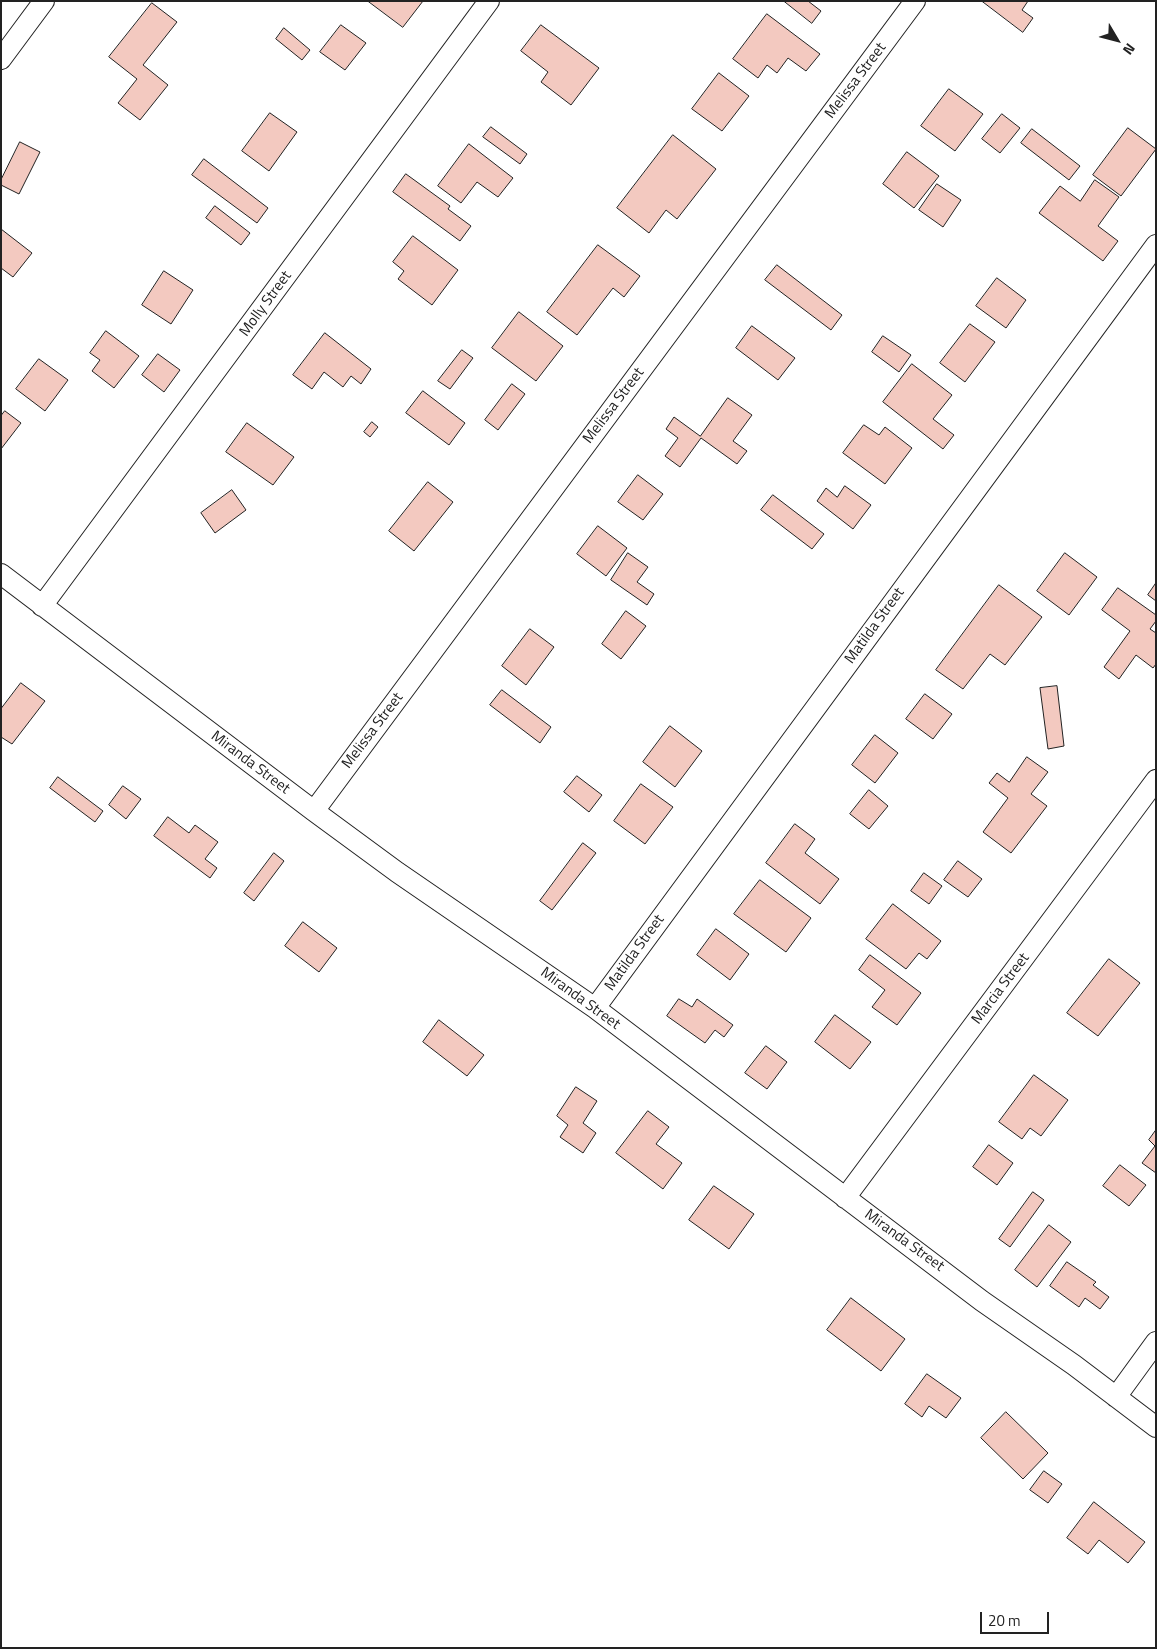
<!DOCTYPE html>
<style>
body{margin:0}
#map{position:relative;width:1157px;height:1649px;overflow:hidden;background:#fff;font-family:"Titillium Web",sans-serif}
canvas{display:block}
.frame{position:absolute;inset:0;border:2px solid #222;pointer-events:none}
.north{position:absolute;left:1092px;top:15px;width:50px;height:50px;-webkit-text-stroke:4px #fff;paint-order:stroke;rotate:127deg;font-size:14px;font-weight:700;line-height:20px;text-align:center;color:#222}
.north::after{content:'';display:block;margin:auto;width:18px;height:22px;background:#222;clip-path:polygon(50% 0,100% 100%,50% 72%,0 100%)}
.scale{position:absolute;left:980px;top:1612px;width:69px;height:22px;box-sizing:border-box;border:2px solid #222;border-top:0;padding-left:6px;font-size:15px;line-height:18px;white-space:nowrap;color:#222;-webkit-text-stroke:4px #fff;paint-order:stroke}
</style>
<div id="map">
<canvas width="1157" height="1649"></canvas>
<div class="frame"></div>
<div class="north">N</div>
<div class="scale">20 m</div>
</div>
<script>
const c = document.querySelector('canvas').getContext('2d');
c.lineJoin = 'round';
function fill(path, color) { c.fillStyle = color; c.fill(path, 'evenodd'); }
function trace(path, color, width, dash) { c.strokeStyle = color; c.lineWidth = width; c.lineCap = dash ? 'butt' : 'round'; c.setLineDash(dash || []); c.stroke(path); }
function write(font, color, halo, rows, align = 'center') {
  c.font = font + ' "Titillium Web",sans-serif'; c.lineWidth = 4; c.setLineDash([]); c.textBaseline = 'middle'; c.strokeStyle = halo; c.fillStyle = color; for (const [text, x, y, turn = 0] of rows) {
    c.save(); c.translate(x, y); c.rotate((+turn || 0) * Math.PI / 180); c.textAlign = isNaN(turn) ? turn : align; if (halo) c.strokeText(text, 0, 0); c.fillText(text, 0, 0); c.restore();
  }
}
const building = new Path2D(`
 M368,1H423L403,27Z
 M784,1H808L821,11L812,23Z
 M982,1H1028L1022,10L1033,18L1023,32Z
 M152,3L177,22L143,65L168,85L140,120L118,103L137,79L109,57Z
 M767,14L820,54L806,71L788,58L777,73L767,65L758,78L733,59Z
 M341,25L366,43L345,70L320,52Z
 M541,25L599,68L571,105L541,82L548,72L521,51Z
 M284,28L310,50L302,60L276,39Z
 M719,73L749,96L722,131L692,109Z
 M949,89L983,114L955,151L921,126Z
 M270,113L297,132L269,171L242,151Z
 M1002,114L1020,128L1000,153L982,139Z
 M491,127L527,154L520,164L483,137Z
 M1128,128L1156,149L1121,196L1093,175Z
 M1032,129L1080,166L1069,180L1021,143Z
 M673,135L716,169L677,219L666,210L649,233L617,208Z
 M20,142L40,152L19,194L1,185V180Z
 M469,144L513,178L498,197L477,182L461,203L438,186Z
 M907,152L939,176L914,208L883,184Z
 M204,159L268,208L257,223L192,175Z
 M406,174L450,206L448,209L471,226L460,241L393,192Z
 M1095,180L1119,197L1098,226L1118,241L1103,261L1039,213L1060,186L1080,201Z
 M937,184L961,200L943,227L919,210Z
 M215,206L250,233L241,245L206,218Z
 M1,229L32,253L13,277L1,268Z
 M413,236L458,270L432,305L398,279L404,271L393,262Z
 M598,245L640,276L624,297L613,288L577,335L547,312Z
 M777,265L842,315L831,330L765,280Z
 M164,271L193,290L171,324L142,305Z
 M997,278L1026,300L1006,328L976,306Z
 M519,312L563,346L536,381L492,348Z
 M970,324L995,342L965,382L940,363Z
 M752,326L795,358L778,380L736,348Z
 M106,331L139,356L114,388L92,371L100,360L90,353Z
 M325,333L371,369L361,384L351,376L343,387L324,372L312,389L293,375Z
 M883,336L911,355L899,372L872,352Z
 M462,350L473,358L450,389L438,381Z
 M158,354L180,370L164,392L142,375Z
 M39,359L68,380L45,411L16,389Z
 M912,364L952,395L933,419L954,435L943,449L883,402Z
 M512,384L525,394L498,430L485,420Z
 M423,391L465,423L449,445L406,413Z
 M728,398L752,415L733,441L747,451L737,464L701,438L680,467L665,456L678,438L666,429L674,417L700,436Z
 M5,411L21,423L1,449V416Z
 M372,422L378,427L370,437L364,432Z
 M247,423L294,457L273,485L226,452Z
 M864,425L879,435L885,427L912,448L885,484L843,453Z
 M638,475L663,494L643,520L618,502Z
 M428,482L453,502L414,551L389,531Z
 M845,486L871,505L853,529L817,501L826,488L837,497Z
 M232,490L246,510L215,533L201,513Z
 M773,495L824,534L812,549L761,510Z
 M598,526L627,548L606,576L577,554Z
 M628,553L648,567L637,582L654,594L647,605L611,580Z
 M1065,553L1097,577L1069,615L1037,591Z
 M1156,583V601L1148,595Z
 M999,585L1042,617L1005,665L990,654L963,689L936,670Z
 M1118,588L1156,615V621L1150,629L1156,633V664L1153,668L1136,655L1119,679L1104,667L1130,631L1102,610Z
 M626,611L646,626L621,659L602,644Z
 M530,629L554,647L526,685L502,666Z
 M21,683L45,701L12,744L1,737V709Z
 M1057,686L1064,746L1048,749L1040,688Z
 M502,690L551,727L540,743L490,705Z
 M925,694L952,714L933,739L906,719Z
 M670,726L702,751L675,787L643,762Z
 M875,735L898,753L875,783L852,765Z
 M1027,757L1048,772L1031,794L1047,806L1011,853L983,832L1008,798L989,783L997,773L1009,782Z
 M577,776L602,795L589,812L564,792Z
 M58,777L103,811L95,822L50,788Z
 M641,784L673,807L645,844L614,821Z
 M123,786L141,799L126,819L109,805Z
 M869,790L888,806L869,829L850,814Z
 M168,817L189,833L195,825L218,842L205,859L217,868L210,878L154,836Z
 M795,824L815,839L805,853L839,879L820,904L766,863Z
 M583,843L596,853L552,910L540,901Z
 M274,853L284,861L254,901L244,893Z
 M958,861L982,879L968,897L944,880Z
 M924,873L942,886L929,904L911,891Z
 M760,880L811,918L786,952L734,914Z
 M893,904L941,941L927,959L919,953L906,969L866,939Z
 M303,922L337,948L319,972L285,946Z
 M716,929L749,954L730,980L697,955Z
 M870,955L921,993L897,1025L872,1007L885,990L859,970Z
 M1109,959L1140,983L1098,1036L1067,1013Z
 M679,999L692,1007L697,999L733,1025L724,1037L715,1030L705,1043L667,1016Z
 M835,1015L871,1042L850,1069L815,1042Z
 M439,1020L484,1055L467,1076L423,1042Z
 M766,1046L787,1062L767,1089L745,1073Z
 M1034,1075L1068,1100L1041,1136L1030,1128L1022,1139L999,1122Z
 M576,1087L597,1101L583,1123L596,1133L583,1153L560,1137L568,1125L557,1116Z
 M648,1111L669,1127L656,1144L682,1163L663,1189L616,1153Z
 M1156,1130V1173L1142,1163L1155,1146L1149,1140Z
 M989,1145L1013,1163L997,1185L973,1167Z
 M1120,1165L1146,1185L1129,1206L1103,1186Z
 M714,1186L754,1214L729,1249L689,1220Z
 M1033,1192L1044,1200L1010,1247L999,1239Z
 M1049,1225L1071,1242L1037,1287L1015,1270Z
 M1067,1262L1096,1282L1093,1285L1109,1297L1100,1309L1085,1298L1079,1307L1050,1286Z
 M851,1298L905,1339L881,1371L827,1330Z
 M927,1374L961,1398L946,1418L929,1406L922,1417L905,1404Z
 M1006,1412L1048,1453L1023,1479L981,1438Z
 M1044,1471L1062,1484L1048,1503L1030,1490Z
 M1094,1502L1145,1542L1128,1563L1099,1540L1088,1554L1067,1538Z`);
fill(building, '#f3c9c0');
trace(building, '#222', 1);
const minor = new Path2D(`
 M1,59L44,1
 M1,574L314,811L397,872L595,1008L982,1301L1074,1365L1156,1427
 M42,606L489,1
 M314,811L915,1
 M595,1008L1156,245
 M845,1198L1156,780
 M1116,1397L1156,1342`);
trace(minor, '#222', 22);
trace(minor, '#fff', 20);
write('15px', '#222', '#fff', [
 ["Melissa Street",856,81,-53],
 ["Molly Street",266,304,-54],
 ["Melissa Street",614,406,-53],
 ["Matilda Street",875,626,-54],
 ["Melissa Street",373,731,-53],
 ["Miranda Street",250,763,37],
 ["Matilda Street",635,953,-54],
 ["Marcia Street",1001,989,-53],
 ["Miranda Street",580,999,36],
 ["Miranda Street",904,1241,36]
]);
</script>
